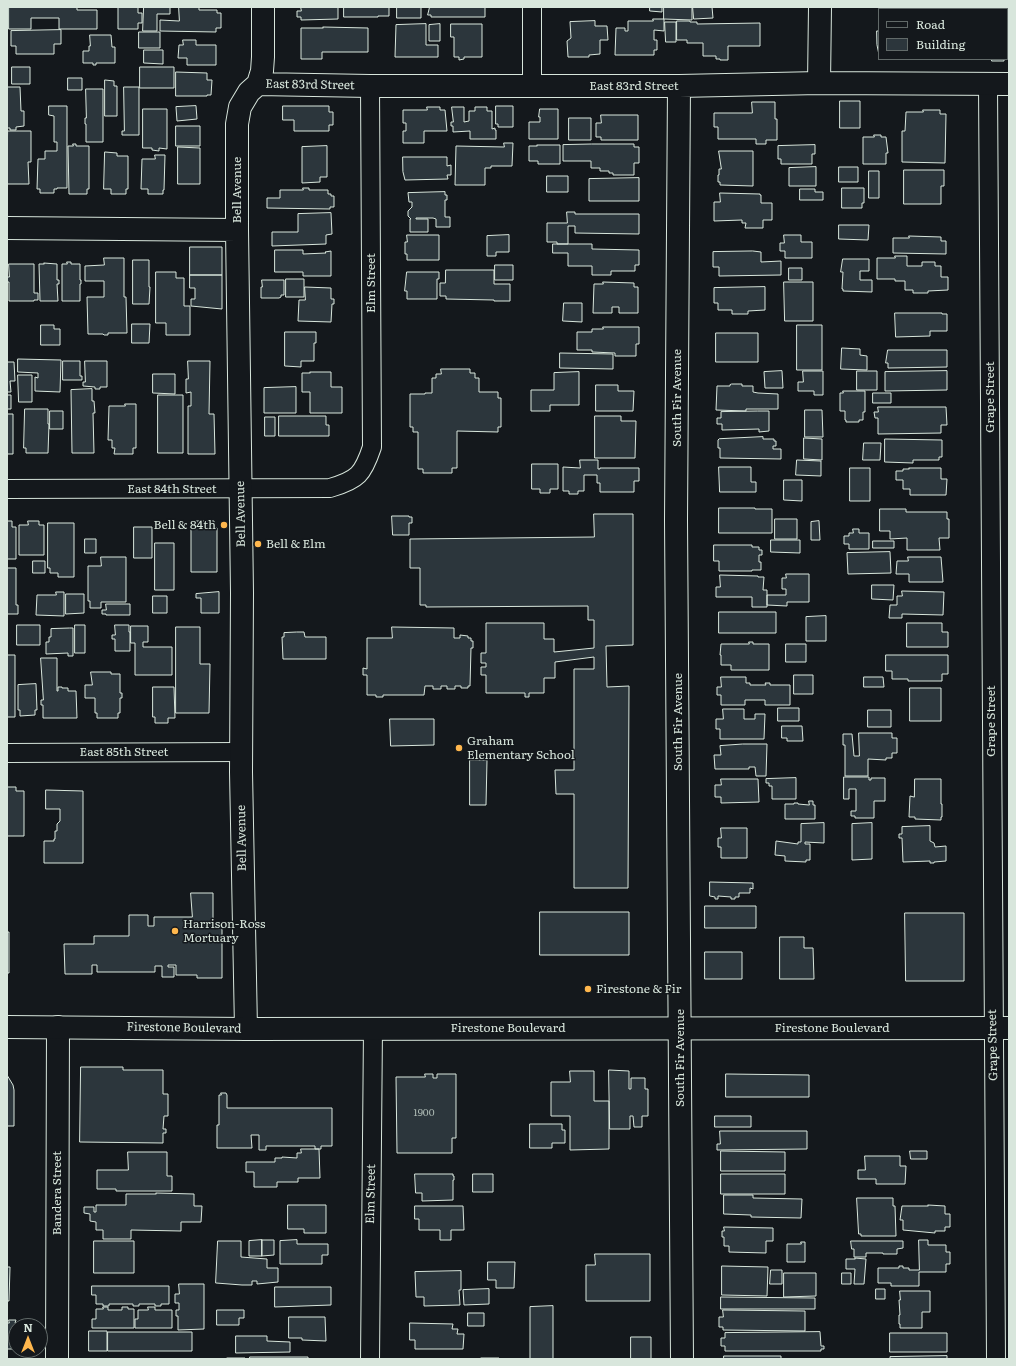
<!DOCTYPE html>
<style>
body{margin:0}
#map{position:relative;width:1016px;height:1366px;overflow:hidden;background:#14181c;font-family:Literata,serif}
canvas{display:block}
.frame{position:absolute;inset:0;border:8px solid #d8e6dc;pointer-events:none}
.legend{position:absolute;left:878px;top:8px;width:130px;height:52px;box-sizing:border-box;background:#14181c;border:1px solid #626a69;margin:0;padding:5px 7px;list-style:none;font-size:12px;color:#d8e6dc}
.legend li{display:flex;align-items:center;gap:8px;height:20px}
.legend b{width:20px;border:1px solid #626a69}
.north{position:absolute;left:8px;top:1318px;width:40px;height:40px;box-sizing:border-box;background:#14181c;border:1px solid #626a69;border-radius:50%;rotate:0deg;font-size:11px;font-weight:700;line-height:16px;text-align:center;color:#d8e6dc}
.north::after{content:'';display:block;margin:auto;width:14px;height:18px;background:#ffb74d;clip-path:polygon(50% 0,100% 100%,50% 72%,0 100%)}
</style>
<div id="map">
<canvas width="1016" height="1366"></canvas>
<div class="frame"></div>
<ul class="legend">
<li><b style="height:5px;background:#14181c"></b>Road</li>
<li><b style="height:11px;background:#2c363c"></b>Building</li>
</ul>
<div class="north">N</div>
</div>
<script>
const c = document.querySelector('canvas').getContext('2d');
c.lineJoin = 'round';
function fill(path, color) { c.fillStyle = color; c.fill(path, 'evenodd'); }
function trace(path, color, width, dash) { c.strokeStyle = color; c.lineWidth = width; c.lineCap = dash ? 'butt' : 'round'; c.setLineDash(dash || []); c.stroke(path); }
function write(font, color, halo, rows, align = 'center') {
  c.font = font + ' Literata,serif'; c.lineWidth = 3; c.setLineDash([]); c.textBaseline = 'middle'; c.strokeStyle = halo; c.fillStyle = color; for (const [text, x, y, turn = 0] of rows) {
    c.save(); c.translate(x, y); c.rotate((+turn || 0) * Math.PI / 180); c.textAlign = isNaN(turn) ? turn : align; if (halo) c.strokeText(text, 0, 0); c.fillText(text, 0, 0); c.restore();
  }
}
const building = new Path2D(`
 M9,7H77V10H97V29H59V18H31V29H9Z
 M117,7H138V13H142V23H138V29H118V8Z
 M144,7H170V14H157V31H143Z
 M179,7H199V10H217V13H221V28H216V32L160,31V20L179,21Z
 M301,7H338V19L301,20V17H297V11H301Z
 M344,7H389V16H378V17H344Z
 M397,7H421V18H397Z
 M430,7H485V17H431V15H428Z
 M650,7H662V12L650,11Z
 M664,7H692V20L664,19Z
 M693,7H712L713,18L694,19Z
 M880,7H958V9H880Z
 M982,7H992V9H982Z
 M653,19H664V31L654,30V40H657V50H654V55H615L616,28H625V31H628V21H653Z
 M595,21V26H607L608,40H600V54L589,55V57H568L567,41L571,38L570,22Z
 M677,21H690V22H697V24L760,23V46H728V60H720V59H716V56H703V43H687V40H677Z
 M665,22H676V42H666Z
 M426,24V45H438V57H395L396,25Z
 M440,24V41H429V25Z
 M451,24H482V57H464V59L459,60V57H454V37H451Z
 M323,27L368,28V52H322V59H301V28H323Z
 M61,30V44H54V54H16V46H11V31Z
 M877,31H879V55L877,45Z
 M139,32H160V48H139Z
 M90,35H111L112,47H115V63H96V65H93V63H83V51H89V46H90Z
 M183,40H196V45H216V65H187V58H178L179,45H183Z
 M144,50H163V64L144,63Z
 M992,59H1004V61H992Z
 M12,67H30V84H12Z
 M140,67H174V88H140Z
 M176,72L207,73V80H212L211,95H207V96H176Z
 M68,78H82V90H68Z
 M105,80L114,81V86H117V116H105Z
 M7,87H20L21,111H24V126L16,127V130H10V128H7Z
 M124,87H139V135H122V131H124Z
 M86,89H103V142H86V124H85V118H86Z
 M840,101H860V128H840Z
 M752,102H775V119H777V140H766V144H756V139H718V127H714V113H752Z
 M49,106H67V188H57V189H54V193H40V189H37L38,159H45V151H57V142H54V116L49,115Z
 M196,106L197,119L177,121L176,107Z
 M283,106H329V112H333V125H329V131H294V120H283Z
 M496,106H513V127H498V124H496Z
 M427,107H440V110H445L447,131H424V143H403V131H406V123H403V110H427Z
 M452,107H464V122L469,121V111H475V107H487V111H492V129L495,128V130H496V139H470V131L453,132V126H451V122H453Z
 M143,109H167V149L159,148V151L152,150V148H143Z
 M540,109H558V139H529V122H540V117H539Z
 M923,110H940V114H946L945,163L902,162V131H905L906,112H923Z
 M601,115H638V140H601V137H596V123H601Z
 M569,118H591V140H569Z
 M176,126H200V146H176Z
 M8,131H31V162H28L29,184H7Z
 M874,135H881V137H886L888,153H886V164H863V137H874Z
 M504,143H513L512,166H491V168H485V185H455L456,146L504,147Z
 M73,144H76V146H89V189H87V194H69L68,146H73Z
 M592,144H634V147H639V163H634V175H613V173H609V171H600V168H591V161H563V145Z
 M537,145H560V164H538V161H529V146H537Z
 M815,145V154H812V164H781V159H778V146Z
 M327,146V177H320V182L302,183V147Z
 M178,147L200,148V184H178Z
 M719,151H753V186L720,185V182H718V175H719V169H721Z
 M105,152L117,153V156H128V189H126V194H111V189H104Z
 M155,155H165L164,190H163V194H148V189H141L142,159H155Z
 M403,157H447V166L451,165V175H447L448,179L405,180L403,172Z
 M816,167V186H789V168Z
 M839,167H858V182H839Z
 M904,170H944V186H941V204H904Z
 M869,171H879V198H869Z
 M547,176H568V192H547Z
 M639,178V201H589V179Z
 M303,188H309V190H328V194H331V196H334V207H330V209L267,208V198H280V190H303Z
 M842,188H864V203H862V208H842Z
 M800,189H815V192H823V200H800Z
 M445,192V195H447V200H445V217H450V227H436V219L433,218H416V219H428V232H410V219H411L408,216V211L412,207V202H409L408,193Z
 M720,193L760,194V195H761V203H772V220H763V228H745L746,223H742V220L714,221V202H720Z
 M567,212H575V214H639V234L575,233V226H568V244H557V242H547V223H567Z
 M331,213L332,234L326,235V244L272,246V232H298V214Z
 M839,225H869L868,240L839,239Z
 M407,235H439V260H407V254H405V242H407Z
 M509,235V252H496V256H487V236Z
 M784,235H801V242H812V258H785V251H780V243H784Z
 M909,236L941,237V241H946V254L893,253V238H909Z
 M553,244H592V249L639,250V265H635V271H611V275H592V266H568V253H553Z
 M190,247H222V275H190Z
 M275,250H303V254L326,253L325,252L331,251V276H303V272H275Z
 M753,251L761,252V262L781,261V275L719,276V267H713V252Z
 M895,256H907V266H922V262H935V266H941V277H948V290L928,291V293H913V290H905V281H895V279H877V258H895Z
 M104,258H124V297H126L127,333H108V335H104L103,334H88L87,297H104V281H85V266L104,265Z
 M843,259H869V271H860V280H872V292L843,291V289H842L843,272H841Z
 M133,260H149V287H150L149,304H133Z
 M67,262H71V264H80V280H81V284H80V301H62V264H67Z
 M44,263L57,264V280H59V284H57L58,301H40L39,264H44Z
 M9,264H34V293H38V300H34V301H9V282H7V277H9Z
 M495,265H513V280H495Z
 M789,268H802V280H789Z
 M446,270H494V284H510V301H494V300L446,299V296H440V283H445Z
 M156,272H176V278H184V306H190V335H166V323H156Z
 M407,272H439V279H437V299H407V291H405Z
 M190,275H222V309L191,306V299H195V288H190Z
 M286,279H304V297H286Z
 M262,280H284V295H281V297L279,298H261V287H262Z
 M603,282L634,283V287H638V313H619V307H612V313H593L594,284H603Z
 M784,282H813V321H785Z
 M305,287L331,288V299H334V304H332L331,322L298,321L299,300H305Z
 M765,287V310L748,311V314H732V310H718V303H714V288Z
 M564,303H582V322L563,321Z
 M895,313H942V314H947V331H930V336L896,337Z
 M132,324H150L149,343H132Z
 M41,325H54V329H60V345H41Z
 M797,325H822V370H797Z
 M603,327H639V344H636V356H615V353L592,352V350H577V332H592V329H603Z
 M285,332H316V343H314V361H301V367L285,366Z
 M716,333H758V362H716Z
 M842,348L860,349V355L867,356V370L841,369Z
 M888,350H947V367L888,368V363H886Z
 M560,353L613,354V369L560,368Z
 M18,359L61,360L60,392L35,391V377L38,378V373L18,372Z
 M63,361H80V376H82V380H63Z
 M85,361H107V387H100V389H95V387L83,386V382H85Z
 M188,361H210L209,414H214L215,454H188V406H191V392L186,393V379H188Z
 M7,362H14L15,381H10L11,392H7Z
 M441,369H470V373H475V378H479V392H498V398H501V427H498V432L457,431V468H452V473H423V469H418V432H413V427H410V394H425V393H432V378H436V374H441Z
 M782,371L783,388H765L764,372Z
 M803,371H823V395H814V391H798V382H803Z
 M857,371H877V390H857Z
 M947,371V390L885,391V372Z
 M310,372H331V387H342V413H310V392H302V373H310Z
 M579,372V405H550V411H531V390H554V373Z
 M153,374H175V394L153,393Z
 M18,375H32V402H19Z
 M732,384H742V386H753V392L758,393L778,394V409H746V411L716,410L717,386H730V385Z
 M596,385H618V391H634L633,411H596Z
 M296,387V413H264V388Z
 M92,389V401H94L95,413H93L94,453H72L71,390Z
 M843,391H865V412H863V420H859V422H846V420H845V411H840V393H843Z
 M873,393H891V403H873Z
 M7,395H11V409H7Z
 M158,395H183V453H158Z
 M125,404H136V448H133V454H114L115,448H112V440H108L109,406H125Z
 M878,407H946L947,425H941V433L878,434V418H875L874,412H878Z
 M25,409H48V424H49L48,453H26V448H24Z
 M805,410H822L823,437H805Z
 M50,411H63V429H50Z
 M758,411H769V431L759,432V429L722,430V424H717V418H721V412Z
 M7,414H13V454H7Z
 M279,416H326V425H329V436H279Z
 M595,416H621V421H636L635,458H595Z
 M265,417H275V436H265Z
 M763,437V439H774V441H776V446H773V449H781V459L720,458V448H718V440L719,439Z
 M804,438L822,439V460L804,459Z
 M885,439L942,440V457H939V460H913V463L885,462Z
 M864,443H881L880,460H863Z
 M580,460H598V469H600V468H639V481H634V492H600V483H597V475H584V491H578V494H569V491H563V467L580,468Z
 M797,460L821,461V476L796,475Z
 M532,464H558V489H550V493H540V489H532Z
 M719,467H751V482H756V492H720Z
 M850,468H870V501H850Z
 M909,468H941V479H947L946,495H910V489H903V480H896V471H903V469H909Z
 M784,480H802V501L784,500Z
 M719,508H755V509H772V533H719Z
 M880,509H906V512H947V519H949V538H939L940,550H907V538L890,539V531H880Z
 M594,514H633V645L606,646L607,687L629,686L628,888H574V794H556L555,770H574V669H594V657L555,662V678H544V693H529V697H525V693H486V675H481V667H486V663H481V653H486V623H544V639H554V652L594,648V620H588V606L426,607V605H420V568H410V539L594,537Z
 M392,516H409V517H412V523H409V535H393Z
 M775,519H797V539H775Z
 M7,521H12V527H16V559H7Z
 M28,521H39V525H44V555H19V525H28Z
 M194,521H214V528H217V572H191V528H194Z
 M819,521L820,540H811V522Z
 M48,523H74V577H58V573H50V568H48Z
 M134,527H152V558H134Z
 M853,529H859V533H869V549H849V544H844V536H849V533H853Z
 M85,539H96V553H85Z
 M771,540H800V553L771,552Z
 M873,541H894V548H873Z
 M155,543H174V590H155Z
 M714,545H752V547H759V550H762V555H759V562H761V570H752V571H719V561H714Z
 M890,552L891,573L848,574L847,553Z
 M101,557H126V602H101V608H90V601H88V566H101Z
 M908,557H941L943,582H909V574H896L897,561H908Z
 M33,561H45V573H33Z
 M7,568H16V605H18V614H7Z
 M786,574H809V602H787V606L767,605V595H786V589H782V578H786Z
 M720,575L758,576V577H764L763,590H767V607H752V597H716V587H720Z
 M872,585H894L893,600L872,599Z
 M902,591L944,592L943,615L902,614V618H889L890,605H897V596H902Z
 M56,592H64V616L36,615L37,595H56Z
 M219,592V613H201V598H196V594Z
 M66,594H84V613L66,614Z
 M153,596H167V613H153Z
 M106,604H130V615H106V614H102V610H106Z
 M719,612H776V633H719Z
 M826,616V641H806V617Z
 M907,623H942V632H948V647H907Z
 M17,625H40V645H17Z
 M75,625H85V653H75Z
 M115,625H129V632H130V651H115V639H112V635H115Z
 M131,626H148V642H143V647H172V675H135V643H131Z
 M176,627H200V664H210L209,713H176Z
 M392,627L454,628V638H460V635L468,636V638H471V641H473V648H471L470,686H468V688H461V686H455V689H447V686H441V689H433V686H425L424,695H383V697H376V695H367V675H363V668L367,669V638H392Z
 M70,628H73V656H68V653L46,654V642H49V637H51V629Z
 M297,632H304L305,637H326V659H283L282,637H284V633Z
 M749,642H753V644H769V670H731V665H721V655H720L721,644H749Z
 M786,644H806V662H786Z
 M7,655H15V717H7Z
 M886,655H948V674H942V681H908V679H892V671H886Z
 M41,658H57V691H58V687H62V688H68V691H76L77,718H43V705H41V700H43Z
 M91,672H111V674H120V693H122V698H120V713H118V718H97V713H95V698H85V685H92Z
 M794,675H813V694H794Z
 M721,677H746V683H750V685H766L765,683H770V685H790V705H765V700H745V705H721V695H717V687H721Z
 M864,677H883L884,687H864Z
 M36,684L37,710H35V715L20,716V710H18V685Z
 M153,687H174L175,718H168V723H155V717H153Z
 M910,688H941V721H910Z
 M778,708H799V721H778Z
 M723,709H744V719H755V714H765L764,739H720V729H716V719H723Z
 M868,710H891V727H868Z
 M390,719H434V745L391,746Z
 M782,726H802L803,741H787V738H782Z
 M859,733H892V738H897V753H892V758H886V760L868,759V776H845V745H843V734H852L854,756H859Z
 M743,744H767L766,776H756L755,767H749V769H715L714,755H721L720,746Z
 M470,760H487L486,805H470Z
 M844,777H869V780H871V778H885V801H874V818H855V816H851V811H856V789H849V799H844Z
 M796,778V799H772V786H769V783H766V779Z
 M721,779H758L759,802L721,803V797H715V785H721Z
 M915,779H941V804H942V817H941V820L915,819V817H909L910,796L914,797Z
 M7,787H16V791H24V836H7Z
 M46,790L83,791V863H44V841H54V839H55V831H57V824L60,821V809H46Z
 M809,801H813V805H815V819H785V804H794V803H798V804L809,805Z
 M824,823V843L805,842V844H810V860H806V862L785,861V856L775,855L776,841L798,844V842H801V824Z
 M872,823V859L852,860V824Z
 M930,826V841L934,843L935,847L946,846V861L934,862V863H930V861L903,862L902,838H899V834H902V827Z
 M721,828H747V858H721V847H718V838H721Z
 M710,882L753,883V889L750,888V893H739V897H735V899H731V897L718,896V899H715V897L710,896Z
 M191,893H213V926H222V978H197V975H176V965H168V967H174V977H162V966H155V972H97V965H92V974H65L64,944H94V936H129V915H148V926H154V917H192Z
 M705,906H756V928H705Z
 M540,912H629V955H540Z
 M905,913H964V981H906Z
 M7,932H9V973H7Z
 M780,937H804V948H813L814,979H780Z
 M705,952H742V979H705Z
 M81,1067H123V1070H163V1094H168V1116H164L163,1129H166V1133H163V1143L80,1142Z
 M609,1070L629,1071V1089H631V1078H645V1089H648V1116H642V1127H634L633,1116H630V1129H610Z
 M570,1071H594V1101H609V1149L570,1150V1116H551V1082H570Z
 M425,1074H433V1078H437V1074H456V1138H452V1153H397L396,1077H425Z
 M726,1074L809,1075V1097H726Z
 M7,1075L13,1085L14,1090V1126H7Z
 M221,1093H226L227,1095V1108H332V1146H321V1149H315V1146H266V1150H259V1135H251L252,1148H217V1125H219V1095H221Z
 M715,1116H751V1127H715Z
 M530,1124H562V1130H565V1143H552V1148H530Z
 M720,1131H807V1149L717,1150V1144H720Z
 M301,1149H319L320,1178H298V1182H277V1187H254V1172H246V1162H275V1158H282V1157L297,1158V1153H301Z
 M721,1151L785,1152V1171H721Z
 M910,1151H927V1159H911Z
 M128,1152H167V1176H172V1191H116V1189H97V1170H128Z
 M865,1156H900V1166H906L905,1184H876V1179H858V1170H865Z
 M415,1174H453V1176H454V1180H453V1200L422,1201V1193H416Z
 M473,1174H493V1192H473Z
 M721,1174H785V1194H721Z
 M156,1193L194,1194V1206H202L201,1222H181V1231L131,1230V1239H103V1230H96V1222L90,1221V1214L84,1213V1207H94V1212H96V1205H126V1194H156Z
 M724,1195H753V1198L802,1199L801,1218L751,1217V1215L724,1214Z
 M857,1198H893V1206H895L896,1236H861V1234H859Z
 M288,1205H326V1233H304V1229H288Z
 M928,1205L945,1206V1214H950V1227H945V1231H935V1233L903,1230V1220H900L902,1206H928Z
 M415,1206H463L464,1230H451V1240H440V1230H419V1219H415Z
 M724,1227L773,1228V1241H766V1253L729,1252V1246H724V1237H722V1231H724Z
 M262,1240V1256H249V1241Z
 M262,1240H274V1255L262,1256Z
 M297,1240V1244H328V1255H322V1264H280V1241Z
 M919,1240H928V1245H946V1252H950V1264H946V1272H919V1286H891V1283H878V1268H899V1266H903V1268H909V1270H919Z
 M94,1241H134V1273H94Z
 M218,1241H241V1257L267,1259V1268H278V1282L257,1284V1281H252V1285H242L216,1283Z
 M851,1241H903V1248L897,1249V1254H883V1253H866V1257H854V1249H852Z
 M801,1242H805V1262H787V1244H801Z
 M595,1254H650V1301H586V1265H595Z
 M855,1258L866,1259L864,1284H854L855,1269H846V1259H855Z
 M488,1262H515L514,1288H496V1280H488Z
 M722,1266L768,1267L767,1296L722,1295Z
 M7,1267H10L9,1301H7Z
 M771,1270H782V1284H770Z
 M461,1271V1290H459L460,1305L424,1306V1297H416L415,1272Z
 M784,1273H816V1296L784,1297Z
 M842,1273H851V1284H842Z
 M179,1284H204V1329L178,1330V1316H176V1310H179V1303H175V1294H179Z
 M92,1286H169V1304H161V1306H155V1304H139V1306H133V1304H109V1306H103V1304H96V1295H92Z
 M275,1287H331V1305L275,1307Z
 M489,1289V1304L464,1305L463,1290Z
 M876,1289H885V1299H876Z
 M900,1291H930V1312H922V1328H900V1324H899V1315H900L899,1300H900Z
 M721,1297L815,1298V1309H721Z
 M553,1306V1359H530V1307Z
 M103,1307H108V1310H122V1307H128V1309H134V1328H92V1319H96V1309H103Z
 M148,1307H155V1310H172V1328H135V1319H138V1310H148Z
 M217,1310H244V1318H239V1325H217Z
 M723,1310L805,1311V1331L723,1330V1327H719V1317H723Z
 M468,1313H484V1326H468Z
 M289,1317H325L326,1341L302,1340V1338H289Z
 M9,1320H16L15,1323H21V1326H16V1349H7V1323H9Z
 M410,1323L453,1324L452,1329H458L457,1334H464L463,1349H415V1340H410Z
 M89,1331H107V1351H89Z
 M108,1332H192V1351H108Z
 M820,1332L821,1346H824V1349H821V1351H725V1346H721V1338H725V1333Z
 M890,1333H947V1352H890Z
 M236,1336H267V1341L290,1342V1352L236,1353Z
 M631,1337H651V1359H631Z
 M724,1356H781V1359H724Z
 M947,1356V1359H890V1357Z
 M250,1357H308V1359H250Z
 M227,1358H245V1359H227Z
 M481,1358H499V1359H481Z`);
fill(building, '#2c363c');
trace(building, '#d8e6dc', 1);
const minor = new Path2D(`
 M532,7V85
 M988,84L996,1359
 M7,489L330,488C358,480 363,474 372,447L370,86
 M7,753L241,752
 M370,1359L373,1028`);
const tertiary = new Path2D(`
 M819,83L820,7
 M258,84L370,86H679L819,83L1009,84
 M679,86L676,520L682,1359
 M7,228L237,230
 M246,1029L241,772L242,593L237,230V124L240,107L249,92L258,84L262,71L263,57V7
 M57,1359L58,1027`);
const primary = new Path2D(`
 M7,1027L246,1029L1009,1028`);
trace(minor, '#d8e6dc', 20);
trace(tertiary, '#d8e6dc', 24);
trace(primary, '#d8e6dc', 24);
trace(minor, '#14181c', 18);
trace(tertiary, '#14181c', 22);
trace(primary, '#14181c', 22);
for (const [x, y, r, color] of [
 [224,525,4,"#ffb74d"],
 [258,544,4,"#ffb74d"],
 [459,748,4,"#ffb74d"],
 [175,931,4,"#ffb74d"],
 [588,989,4,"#ffb74d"]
]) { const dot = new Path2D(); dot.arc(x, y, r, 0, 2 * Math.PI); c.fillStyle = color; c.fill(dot); trace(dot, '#14181c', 1.5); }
write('10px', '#adbab4', null, [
 ["1900",424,1113]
]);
write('12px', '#d8e6dc', '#14181c', [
 ["East 83rd Street",310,85,1],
 ["East 83rd Street",634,86],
 ["Bell Avenue",237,190,-90],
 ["Elm Street",371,283,-90],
 ["Grape Street",990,397,-90],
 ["South Fir Avenue",677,398,-90],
 ["East 84th Street",172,489],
 ["Bell Avenue",241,514,-91],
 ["Grape Street",991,721,-90],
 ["South Fir Avenue",678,722,-90],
 ["East 85th Street",124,752],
 ["Bell Avenue",242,838,-91],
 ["Firestone Boulevard",184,1028,1],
 ["Firestone Boulevard",508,1028],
 ["Firestone Boulevard",832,1028],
 ["Grape Street",993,1045,-91],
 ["South Fir Avenue",680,1058,-90],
 ["Bandera Street",57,1193,-90],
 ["Elm Street",371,1194,-89]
]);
write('12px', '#d8e6dc', '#14181c', [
 ["Bell & 84th",216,525,"right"],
 ["Bell & Elm",266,544],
 ["Graham",467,741],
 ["Elementary School",467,755],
 ["Harrison-Ross",183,924],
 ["Mortuary",183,938],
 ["Firestone & Fir",596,989]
], 'left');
</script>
